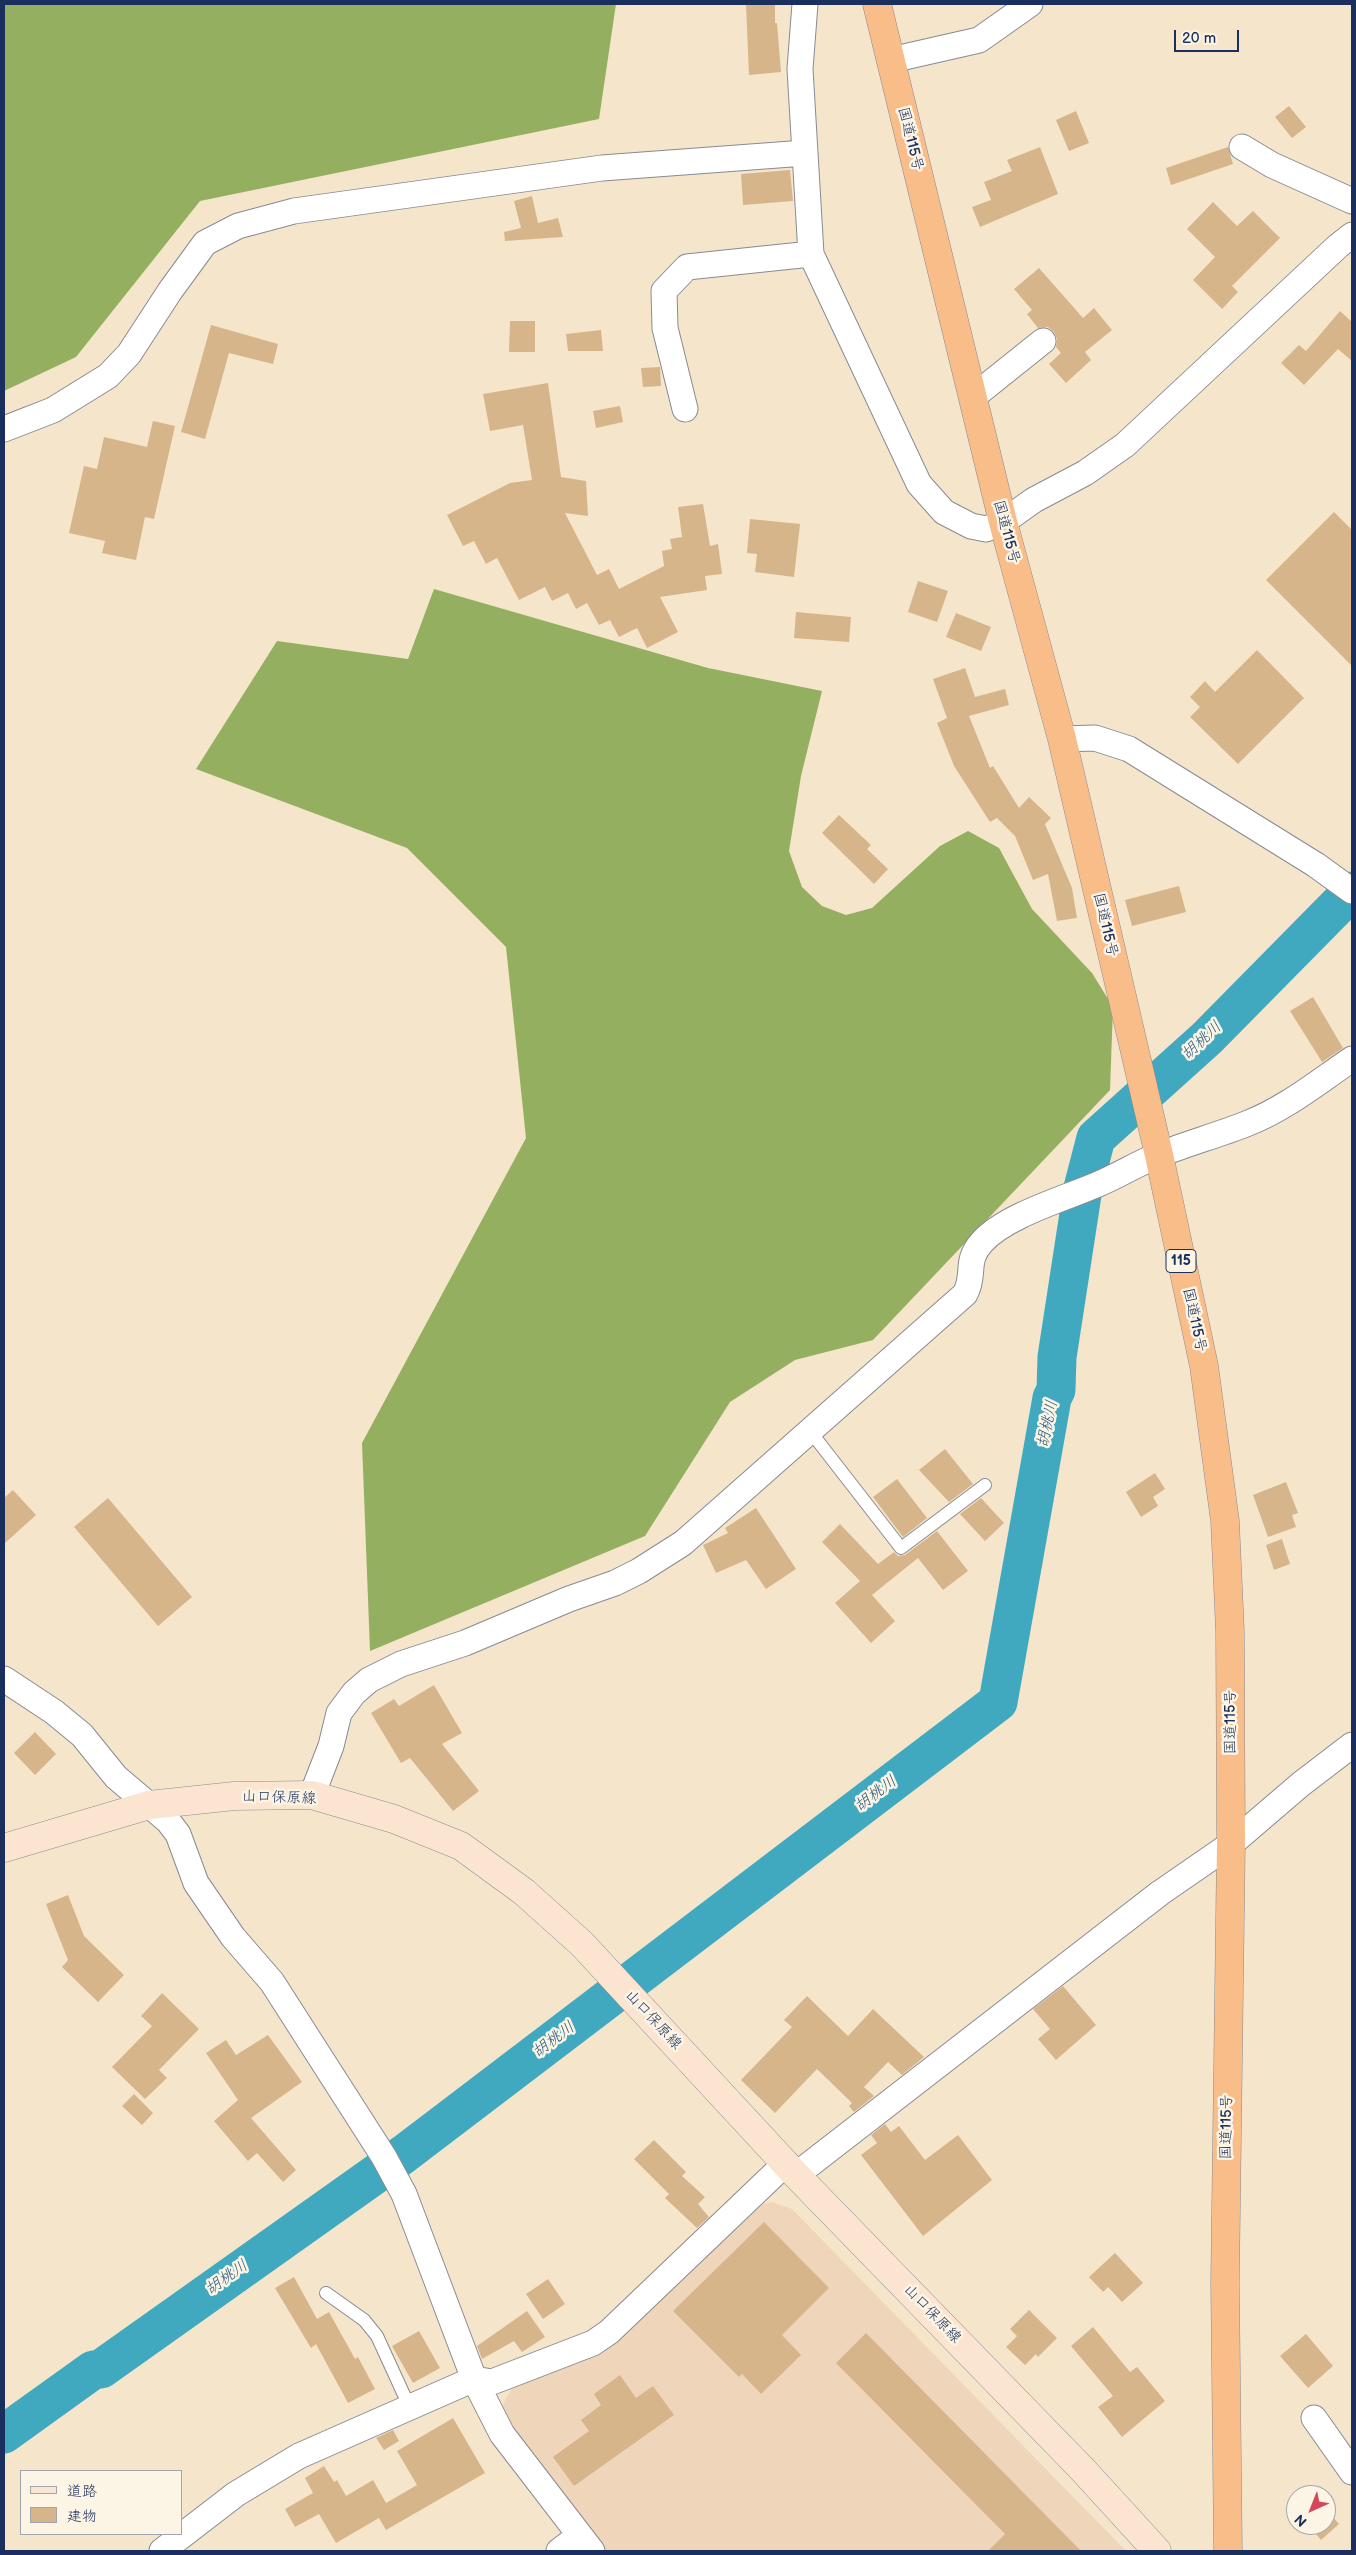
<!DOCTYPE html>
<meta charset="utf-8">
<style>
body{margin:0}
#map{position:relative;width:1356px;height:2555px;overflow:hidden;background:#f5e6cb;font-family:"Balsamiq Sans","Klee One",sans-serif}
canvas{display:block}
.frame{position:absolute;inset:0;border:5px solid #1b2f5e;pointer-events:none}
.legend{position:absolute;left:20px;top:2470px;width:162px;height:65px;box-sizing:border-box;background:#fcf5e5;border:1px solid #a2a6af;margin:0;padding:6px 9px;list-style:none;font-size:15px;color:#1b2f5e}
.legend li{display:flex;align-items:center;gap:10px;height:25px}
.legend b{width:25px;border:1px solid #a2a6af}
.north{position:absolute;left:1286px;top:2485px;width:50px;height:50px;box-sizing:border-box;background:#fcf5e5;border:1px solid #a2a6af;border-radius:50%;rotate:224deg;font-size:14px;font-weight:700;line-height:20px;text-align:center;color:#1b2f5e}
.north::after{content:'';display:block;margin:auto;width:18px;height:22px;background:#d1495b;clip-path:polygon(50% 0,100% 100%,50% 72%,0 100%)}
.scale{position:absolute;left:1174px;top:30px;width:65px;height:22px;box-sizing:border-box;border:2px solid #1b2f5e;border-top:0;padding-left:6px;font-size:15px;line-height:18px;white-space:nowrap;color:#1b2f5e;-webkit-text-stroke:4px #fcf5e5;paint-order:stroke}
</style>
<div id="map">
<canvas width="1356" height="2555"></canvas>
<div class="frame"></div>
<ul class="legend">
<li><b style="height:6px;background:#fce5d0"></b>道路</li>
<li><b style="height:14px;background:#d7b58b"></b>建物</li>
</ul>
<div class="north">N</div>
<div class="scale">20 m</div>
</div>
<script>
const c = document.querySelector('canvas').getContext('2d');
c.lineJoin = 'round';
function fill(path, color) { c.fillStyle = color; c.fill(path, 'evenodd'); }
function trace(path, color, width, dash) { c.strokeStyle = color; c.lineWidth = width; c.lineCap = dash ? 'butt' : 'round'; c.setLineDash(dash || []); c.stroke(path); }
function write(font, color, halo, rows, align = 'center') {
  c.font = font + ' "Balsamiq Sans","Klee One",sans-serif'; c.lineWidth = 5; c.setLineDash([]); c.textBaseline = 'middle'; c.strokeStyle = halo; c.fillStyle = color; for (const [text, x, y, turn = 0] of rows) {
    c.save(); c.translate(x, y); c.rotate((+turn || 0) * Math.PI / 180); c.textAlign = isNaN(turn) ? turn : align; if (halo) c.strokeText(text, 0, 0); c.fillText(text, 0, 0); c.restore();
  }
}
fill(new Path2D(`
 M772,2202L792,2209L1126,2551H599L515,2433L503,2406L506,2398L514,2386L602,2353L762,2205Z`), '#efd6bb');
fill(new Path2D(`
 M4,4H616L599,119L200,201L76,357L4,391Z
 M434,589L708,668L822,691L801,776L789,851L802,887L822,906L846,915L872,908L940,846L968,831L999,848L1032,909L1092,973L1113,1007L1110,1090L873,1340L795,1360L730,1402L645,1536L370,1651L362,1443L526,1138L506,947L407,848L196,769L277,641L408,659Z`), '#95af60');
trace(new Path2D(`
 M4,2434L93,2370L101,2369L404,2154L998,1702L1052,1398L1056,1390L1057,1357L1083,1188L1096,1138L1207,1038L1352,891`), '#40a9c0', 39);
fill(new Path2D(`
 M746,4H775V23H777L781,72L749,75Z
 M1289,106L1306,127L1292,138L1275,117Z
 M1076,111L1089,143L1069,151L1056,120Z
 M1040,147L1058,194L980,227L972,207L991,200L984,182L1012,171L1007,160Z
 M1228,147L1233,164L1171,185L1166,168Z
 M790,170L793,201L743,205L741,174Z
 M532,196L538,223L558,218L563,237L505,241L504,232L521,228L514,201Z
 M1213,202L1237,226L1253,211L1280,238L1232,286L1238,292L1222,309L1193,280L1215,257L1187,229Z
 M1039,268L1083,318L1094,308L1112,330L1085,352L1091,360L1066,383L1049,364L1061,353L1056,347L1057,339L1054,332L1048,327L1038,328L1027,314L1032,310L1014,289Z
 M1340,311L1352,322V361L1338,349L1304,385L1281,363L1299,345L1306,351Z
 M510,321H535V352H509Z
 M211,325L278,344L273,364L229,353L205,439L181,432Z
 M601,330L603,351H568L566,334Z
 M660,367L661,386L643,387L641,368Z
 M548,383L561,477L586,481L588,516L565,513L597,575L609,569L619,589L664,566L662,551L672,549L670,539L682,537L678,507L703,504L710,546L718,544L722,574L705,576L707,590L660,597L678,632L647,648L637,628L619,637L610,620L599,625L587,603L576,609L568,593L552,601L545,587L519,600L497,558L486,564L474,541L463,546L447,515L510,483L532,480L523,425L490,431L483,394Z
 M620,406L623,422L596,428L593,411Z
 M153,421L175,426L154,519L145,517L136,560L102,553L105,541L69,533L84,466L97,469L104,437L147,447Z
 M1334,512L1352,530V666L1266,580Z
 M750,519L800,524L794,577L755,572L757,554L747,553Z
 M918,581L948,591L937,622L908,612Z
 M796,612L851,617L849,642L794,638Z
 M956,613L991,627L981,651L946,637Z
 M1257,650L1304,698L1238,764L1190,717L1200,707L1190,697L1205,681L1215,692Z
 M965,668L975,697L1005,689L1009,705L969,716L990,768L993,766L1019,808L1029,797L1051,818L1045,824L1072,888L1077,918L1057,921L1048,874L1033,880L1015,836L997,818L990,822L954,766L937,723L947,718L933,679Z
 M839,815L871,845L867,849L888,869L874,884L822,833Z
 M1179,886L1186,912L1132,926L1125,900Z
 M1313,997L1343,1048L1322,1062L1290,1011Z
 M945,1449L973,1484L949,1502L919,1470Z
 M1155,1473L1165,1489L1153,1497L1158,1506L1141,1517L1126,1492Z
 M897,1479L927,1518L903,1537L873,1497Z
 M1286,1482L1298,1513L1292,1515L1296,1527L1268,1537L1253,1495Z
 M13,1490L36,1515L4,1544V1498Z
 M108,1498L192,1597L158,1626L74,1527Z
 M981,1498L1004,1523L985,1541L960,1514Z
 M756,1508L796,1569L766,1589L746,1560L716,1573L703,1545L728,1533L725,1528Z
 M840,1524L878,1564L894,1552L898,1556L905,1555L937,1531L968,1571L943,1590L918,1558L872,1595L895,1621L871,1643L835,1603L860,1581L822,1542Z
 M1282,1539L1290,1564L1274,1570L1266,1545Z
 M434,1685L462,1733L442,1744L479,1791L453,1811L410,1758L401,1763L371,1713L394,1699L399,1706Z
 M35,1732L56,1754L35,1775L14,1753Z
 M68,1895L84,1936L124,1975L98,2002L62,1967L68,1960L46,1904Z
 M1063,1986L1096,2025L1056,2060L1038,2039L1050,2029L1033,2009Z
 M162,1993L199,2029L159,2070L167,2078L145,2099L112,2067L152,2026L141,2016Z
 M807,1996L848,2036L873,2009L924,2057L902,2075L888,2062L864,2087L874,2096L854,2112L849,2106L852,2103L817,2069L775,2113L741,2080L792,2027L784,2020Z
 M268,2035L302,2082L251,2118L296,2170L283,2182L257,2153L248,2161L214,2121L238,2100L206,2053L226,2040L236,2055Z
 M134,2094L153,2113L142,2125L122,2106Z
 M885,2124L891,2132L899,2126L925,2160L958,2135L992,2180L923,2236L861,2155L877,2143L871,2135Z
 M654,2140L686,2172L682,2176L705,2197L698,2204L709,2217L697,2228L665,2198L669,2194L634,2159Z
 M764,2222L829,2288L782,2335L801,2355L761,2394L742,2374L739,2377L673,2311Z
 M1115,2253L1143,2283L1122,2302L1108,2287L1103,2292L1089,2277Z
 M294,2277L317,2319L329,2312L355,2359L358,2357L375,2389L348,2403L316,2344L311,2348L275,2288Z
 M548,2279L565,2304L543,2319L526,2294Z
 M1029,2310L1057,2338L1038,2357L1036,2354L1025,2365L1006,2347L1017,2336L1010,2329Z
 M527,2311L545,2337L522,2352L514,2341L482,2359L477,2346Z
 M1093,2327L1130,2372L1137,2367L1165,2401L1122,2437L1098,2407L1113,2396L1071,2346Z
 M419,2331L440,2368L413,2383L392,2346Z
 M866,2333L1081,2551H988L1005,2534L836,2363Z
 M1306,2334L1333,2366L1308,2388L1280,2356Z
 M620,2375L636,2398L653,2386L674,2415L574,2486L553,2457L589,2431L581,2420L601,2405L594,2394Z
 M453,2418L485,2473L386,2530L379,2518L336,2543L319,2514L295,2527L285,2509L313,2493L305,2478L324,2466L334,2482L337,2480L346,2496L373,2480L386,2503L417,2485L397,2451Z
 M393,2430L399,2441L384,2450L376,2438Z
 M1326,2509L1339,2524L1321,2540L1308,2525H1326Z`), '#d7b58b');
const service = new Path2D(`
 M810,1431L901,1548L985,1485
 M326,2293L364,2320L377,2336L410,2408`);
const minor = new Path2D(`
 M805,4L800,69L811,254
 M891,60L979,40L1030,4
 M1242,147L1272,165L1352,201
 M973,397L1043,341
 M685,409L665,328L664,291L687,267L811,254L919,484L944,512L971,526L986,529L1003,522L1034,500L1085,473L1125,445L1338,246L1352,235
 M4,429L53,410L108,376L129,354L170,291L205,243L238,226L294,211L602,168L805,153
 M1062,739L1095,738L1129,749L1316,865L1352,891
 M4,1679L54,1712L82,1735L116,1777L168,1821L178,1834L196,1883L233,1937L272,1982L384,2157L404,2194L474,2379L502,2434L592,2551
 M312,1795L331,1746L339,1713L354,1693L369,1680L401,1664L465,1643L569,1599L615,1583L639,1571L683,1543L965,1294C976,1274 964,1262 982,1242C1005,1216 1063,1199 1096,1185C1118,1176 1138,1163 1161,1154C1189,1143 1218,1135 1246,1124C1285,1109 1318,1082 1352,1059
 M796,2175L1160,1893L1231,1844L1301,1784L1352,1745
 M1314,2418L1352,2472
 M162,2551L236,2494L299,2456L474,2379L492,2382L593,2343L609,2332L786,2163
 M559,2551L579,2536`);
const secondary = new Path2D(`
 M4,1848L149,1805L234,1796L312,1795L394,1819L461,1846L524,1892L582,1944L796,2175L1084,2471L1157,2551`);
const trunk = new Path2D(`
 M877,4L1003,522L1062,739L1159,1155L1204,1366L1225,1521L1230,1631L1231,1844L1225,2282L1228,2551`);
trace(service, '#888a94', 14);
trace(minor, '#888a94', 27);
trace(secondary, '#888a94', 29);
trace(trunk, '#888a94', 29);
trace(service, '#fff', 12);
trace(minor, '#fff', 25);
trace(secondary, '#fce5d0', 28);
trace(trunk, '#f8bd89', 28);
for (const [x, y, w] of [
 [1181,1261,30]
]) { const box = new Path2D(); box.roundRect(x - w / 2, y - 11.5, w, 23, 4); c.fillStyle = '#fcf5e5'; c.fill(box); trace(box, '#1b2f5e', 1); }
write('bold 14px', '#1b2f5e', null, [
 ["115",1181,1261]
]);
write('15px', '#1b2f5e', '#fcf5e5', [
 ["国道115号",910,139,76],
 ["国道115号",1006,532,75],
 ["国道115号",1105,925,77],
 ["国道115号",1194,1320,78],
 ["国道115号",1231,1722,-90],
 ["山口保原線",279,1798,2],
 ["山口保原線",653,2020,47],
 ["国道115号",1227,2127,-89],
 ["山口保原線",932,2314,46]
]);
write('italic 16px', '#285a80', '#fcf5e5', [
 ["胡桃川",1202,1041,-43],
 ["胡桃川",1048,1424,-78],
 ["胡桃川",876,1794,-37],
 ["胡桃川",554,2040,-37],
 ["胡桃川",227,2278,-35]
]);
</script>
